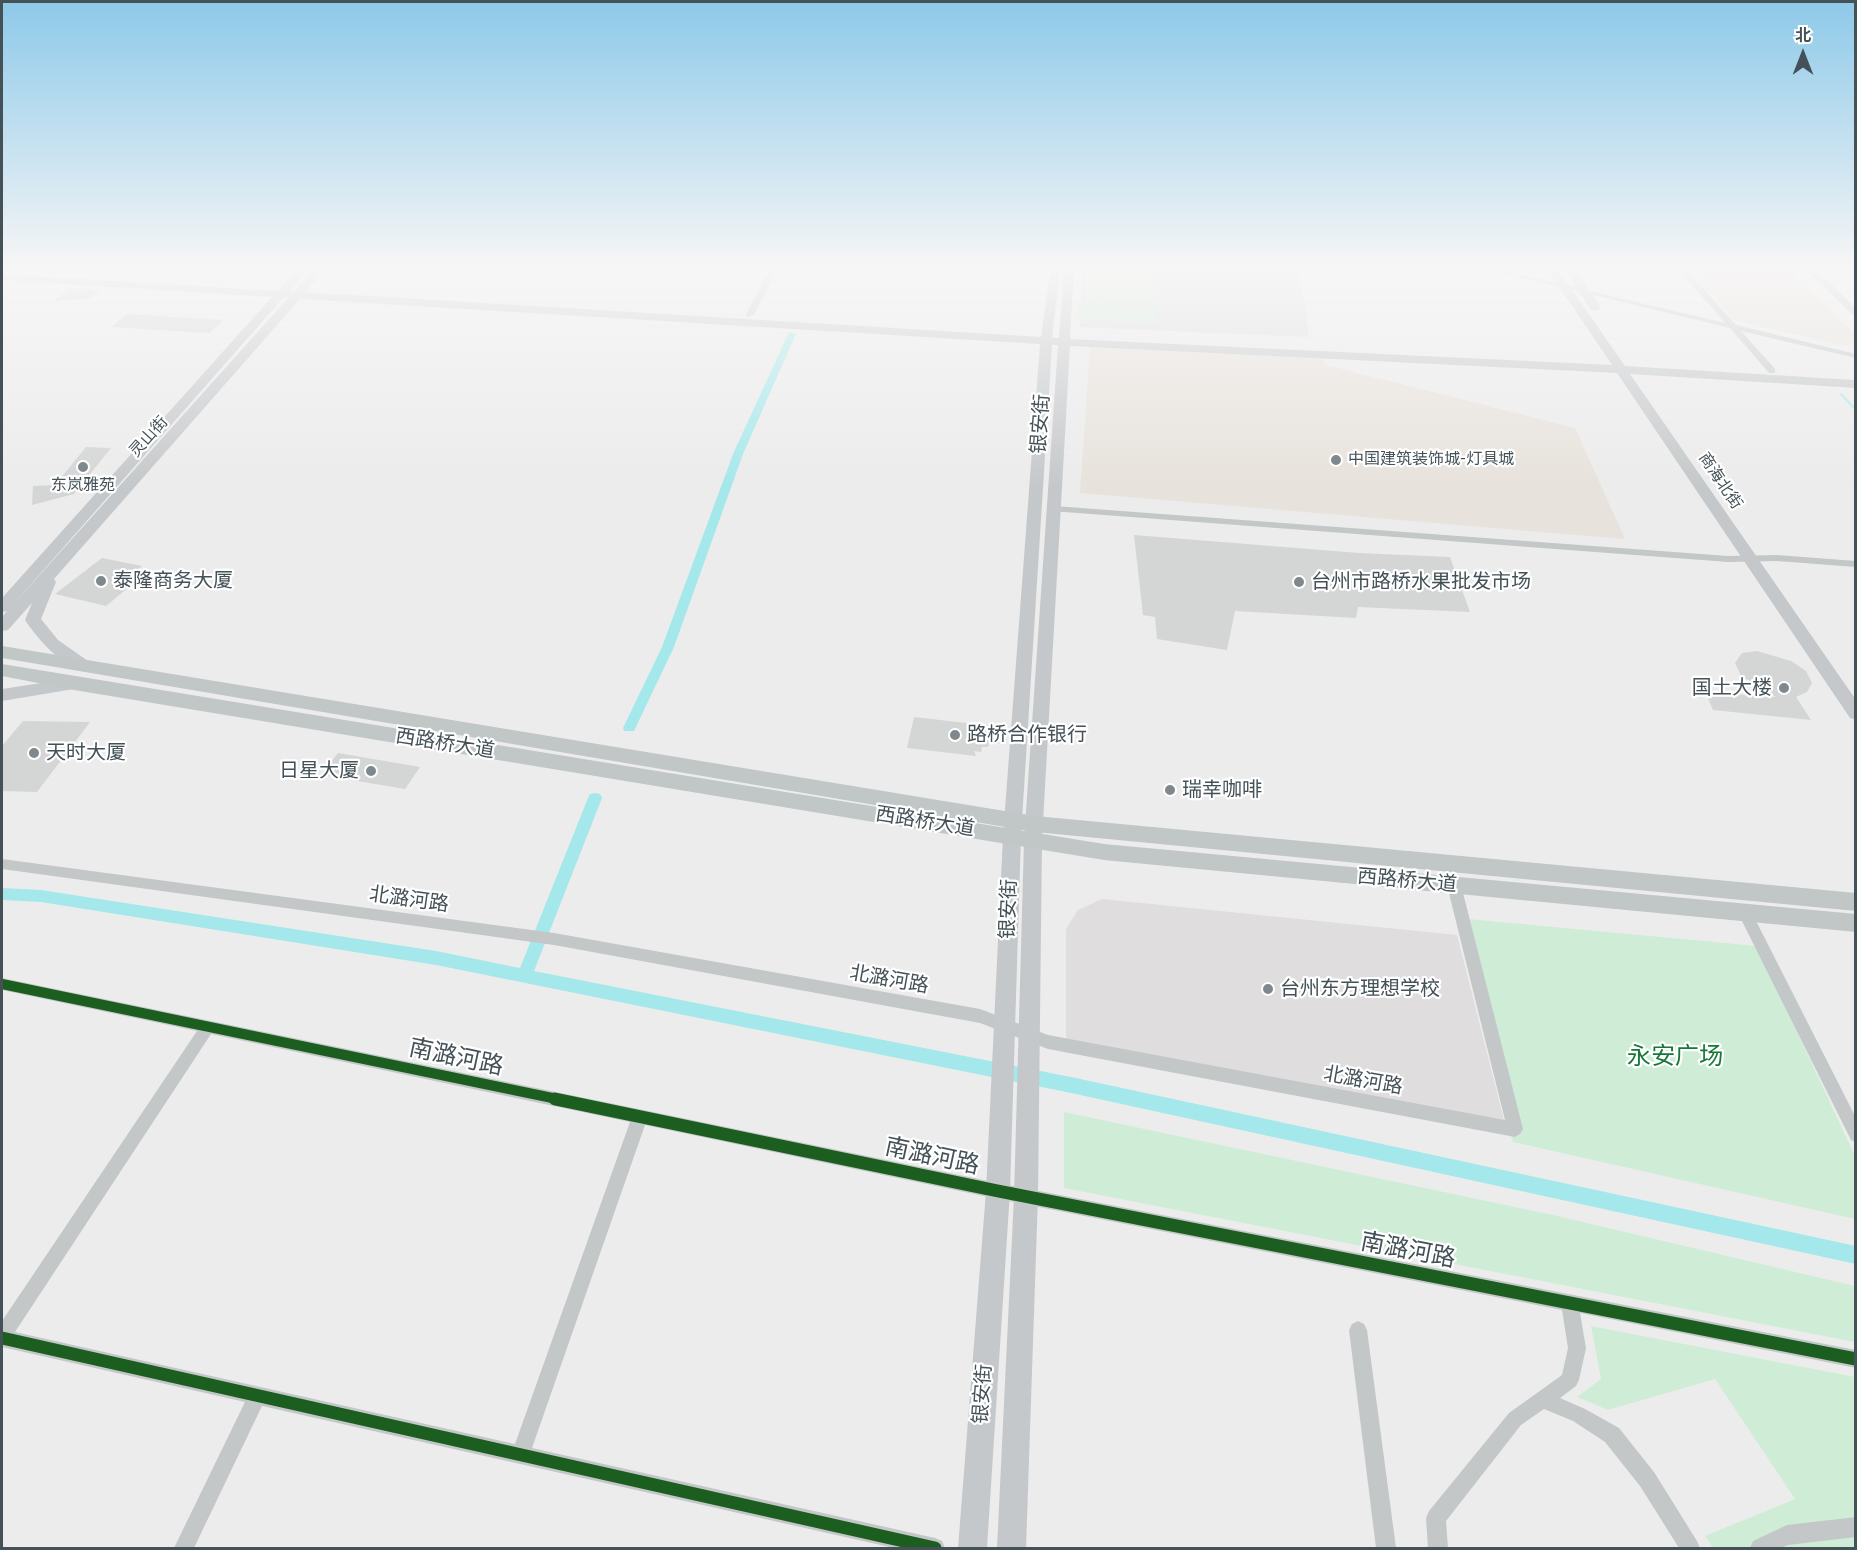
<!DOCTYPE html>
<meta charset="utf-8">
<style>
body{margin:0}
#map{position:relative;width:1857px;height:1550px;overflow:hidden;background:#edecec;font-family:"Fira Sans Condensed","Noto Sans SC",sans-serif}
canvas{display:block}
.frame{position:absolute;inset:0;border:3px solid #445258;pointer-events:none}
.north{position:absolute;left:1773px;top:24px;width:60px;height:60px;-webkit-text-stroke:4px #fff;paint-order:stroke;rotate:0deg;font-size:16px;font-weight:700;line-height:24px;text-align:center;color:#445258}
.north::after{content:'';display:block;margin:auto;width:21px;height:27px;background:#445258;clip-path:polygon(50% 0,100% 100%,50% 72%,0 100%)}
</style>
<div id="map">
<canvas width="1857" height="1550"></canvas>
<div class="frame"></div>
<div class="north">北</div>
</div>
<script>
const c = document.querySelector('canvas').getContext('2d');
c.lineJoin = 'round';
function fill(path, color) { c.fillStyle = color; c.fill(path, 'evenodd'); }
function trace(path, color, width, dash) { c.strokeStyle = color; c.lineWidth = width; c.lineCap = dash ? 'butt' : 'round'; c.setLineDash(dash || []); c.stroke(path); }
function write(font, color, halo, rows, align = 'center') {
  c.font = font + ' "Fira Sans Condensed","Noto Sans SC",sans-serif'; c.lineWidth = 4.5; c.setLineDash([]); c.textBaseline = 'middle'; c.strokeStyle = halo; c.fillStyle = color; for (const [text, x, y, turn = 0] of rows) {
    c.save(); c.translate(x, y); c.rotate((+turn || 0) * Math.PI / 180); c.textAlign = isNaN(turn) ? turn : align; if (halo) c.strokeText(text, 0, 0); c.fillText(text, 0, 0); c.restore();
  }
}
fill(new Path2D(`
 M1690,270H1790L1855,334V342L1844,346L1734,320Z
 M1090,347L1323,358L1326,365L1575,428L1625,539L1080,493Z`), '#e7e2db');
fill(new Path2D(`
 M1082,270H1299L1309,337L1080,327Z
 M1102,899L1457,935L1504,1120L1066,1042V929L1078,910Z`), '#dfddde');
fill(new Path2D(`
 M1085,270H1155L1157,291C1142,309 1112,305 1093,295V301H1085Z
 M1078,302L1156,306L1157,323L1077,319Z
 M1458,918L1757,946L1855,1156V1219L1513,1142Z
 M1064,1112L1553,1215L1855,1286V1342L1064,1188Z
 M1591,1326L1855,1377V1548H1713L1705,1536L1795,1499L1715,1379L1608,1410L1577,1397L1601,1379Z`), '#cfedd6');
trace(new Path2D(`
 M1841,394L1856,410`), '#a4e8eb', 2);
fill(new Path2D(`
 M789,332L796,334L743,454L674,647L634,731H624L623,728L662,647L733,454Z
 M595,793L600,794L602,798L534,971L1071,1077L1856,1246V1264L1071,1093L436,965L41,902L2,900V888L41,890L436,951L520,968L588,798L590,794Z`), '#a4e8eb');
fill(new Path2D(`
 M71,288L100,290L88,299L53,301Z
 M127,314L224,320L209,333L111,327Z
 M86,447L111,448L74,494L32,505L33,486L55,485Z
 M1134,535L1359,553L1450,557L1470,612L1358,607L1356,618L1235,611L1227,650L1157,639L1155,617L1143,615Z
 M102,558L142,566L125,580L135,582L106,606L55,594Z
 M1757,651L1791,661L1806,671L1812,683L1807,692L1796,697L1811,720L1713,710L1705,692L1776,697L1741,676L1735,663L1742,653Z
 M914,717L1001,727L999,744L989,743L988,747H982L981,752L974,751L976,756L907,748Z
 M23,721L90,722L37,792L2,791V746Z
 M338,753L420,767L405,789L321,775Z`), '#d4d5d5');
fill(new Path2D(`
 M769,270H777L754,315L747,317L746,315Z
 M1490,270H1502L1725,323L1679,270H1687L1736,325L1856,354V358L1741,331L1775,369V373H1769L1730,328Z
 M1054,506L1728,556L1777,555L1856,561V567L1777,561L1728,562L1051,511L1049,509Z
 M2,859L554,933L980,1009L1048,1035L1505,1120L1447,885L1449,881L1454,880L1459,881L1461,885L1523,1129L1520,1134L1515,1137L1048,1049L980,1023L554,945L2,869Z
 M1745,907L1750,909L1856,1118V1142L1851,1140L1738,913L1740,909Z
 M2,978L998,1183L1856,1350V1368L1580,1313L1586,1348L1579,1380L1576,1386L1560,1398L1585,1409L1619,1428L1654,1472L1697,1541L1700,1548H1679L1640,1486L1605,1442L1573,1421L1544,1409L1521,1425L1446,1521L1448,1548H1428L1426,1518L1429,1511L1509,1413L1562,1375L1568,1348L1562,1310L998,1199L645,1125L532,1448L935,1538L942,1541L945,1548H894L262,1406L194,1548H174L245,1402L2,1347V1321L197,1031L2,990ZM211,1034L630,1122L515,1444L15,1332Z
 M1358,1321L1364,1324L1367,1330L1396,1548H1376L1349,1330L1352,1324Z
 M1856,1517V1537L1788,1545L1780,1548H1750L1753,1541L1787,1525Z`), '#c3c7c8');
fill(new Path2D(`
 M296,270H307L289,291L294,292L314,270H324L305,292L1041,337L1050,270H1060L1052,338H1059L1064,270H1074L1070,339L1612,365L1548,270H1558L1625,366L1856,380V388L1630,374L1856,700V720L1850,718L1617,373L1070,346L1042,840L1038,1196L1026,1548H997L1014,1196L1024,840L1058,345H1052L1021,836L1010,1191L987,1548H958L986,1191L1003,836L1040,344L300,299L54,579L56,582L41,619L58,640L91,663L93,667L91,671C70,677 35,636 25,620L32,603L8,630L2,631V617L7,611L2,612V598L272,297L2,280V274L278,291ZM283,298H288L11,607Z
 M1565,270H1575L1601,308L1599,310H1591Z
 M1806,270H1817L1856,308V318Z
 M74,678L80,680L82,684L80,688L2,701V689Z`), '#c5c8ca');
fill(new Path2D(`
 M2,646L1035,816L1856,893V911L1035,832L2,658Z
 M2,664L1104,844L1856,914V932L1104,860L74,690L2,676Z`), '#c1c6c7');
trace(new Path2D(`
 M2,984L562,1100`), '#1b5e20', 10);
trace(new Path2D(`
 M555,1099L998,1191L1856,1359
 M2,1338L935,1548`), '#1b5e20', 13);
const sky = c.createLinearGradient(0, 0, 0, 487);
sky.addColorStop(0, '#8dc9e9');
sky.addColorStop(0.55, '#f7f6f6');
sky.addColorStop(1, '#f7f6f600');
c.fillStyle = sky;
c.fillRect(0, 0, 1857, 487);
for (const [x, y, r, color] of [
 [1336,460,6,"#7f888c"],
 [83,467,6,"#7f888c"],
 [101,581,6,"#7f888c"],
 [1299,582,6,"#7f888c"],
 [1784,688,6,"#7f888c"],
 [955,735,6,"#7f888c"],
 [34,753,6,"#7f888c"],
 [371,771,6,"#7f888c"],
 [1170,790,6,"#7f888c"],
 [1268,989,6,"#7f888c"]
]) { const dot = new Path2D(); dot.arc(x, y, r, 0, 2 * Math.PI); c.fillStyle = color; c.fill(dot); trace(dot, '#fff', 2); }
write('16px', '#445258', '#fff', [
 ["灵山街",149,437,-48],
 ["商海北街",1720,481,56]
]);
write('16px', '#445258', '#fff', [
 ["中国建筑装饰城-灯具城",1348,460],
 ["东岚雅苑",83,486,"center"]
], 'left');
write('20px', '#445258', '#fff', [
 ["银安街",1041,424,-86],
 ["西路桥大道",445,744,9],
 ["西路桥大道",925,822,9],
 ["西路桥大道",1407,881,5],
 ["北潞河路",409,900,8],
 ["银安街",1009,909,-88],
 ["北潞河路",889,980,10],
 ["北潞河路",1363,1081,10],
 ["银安街",983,1394,-86]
]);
write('20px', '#445258', '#fff', [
 ["泰隆商务大厦",113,581],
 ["台州市路桥水果批发市场",1311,582],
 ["国土大楼",1772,688,"right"],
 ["路桥合作银行",967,735],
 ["天时大厦",46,753],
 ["日星大厦",359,771,"right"],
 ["瑞幸咖啡",1182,790],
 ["台州东方理想学校",1280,989]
], 'left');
write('24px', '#167838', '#fff', [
 ["永安广场",1675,1057]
]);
write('24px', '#445258', '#fff', [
 ["南潞河路",456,1058,12],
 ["南潞河路",932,1157,12],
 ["南潞河路",1408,1251,11]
]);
</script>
